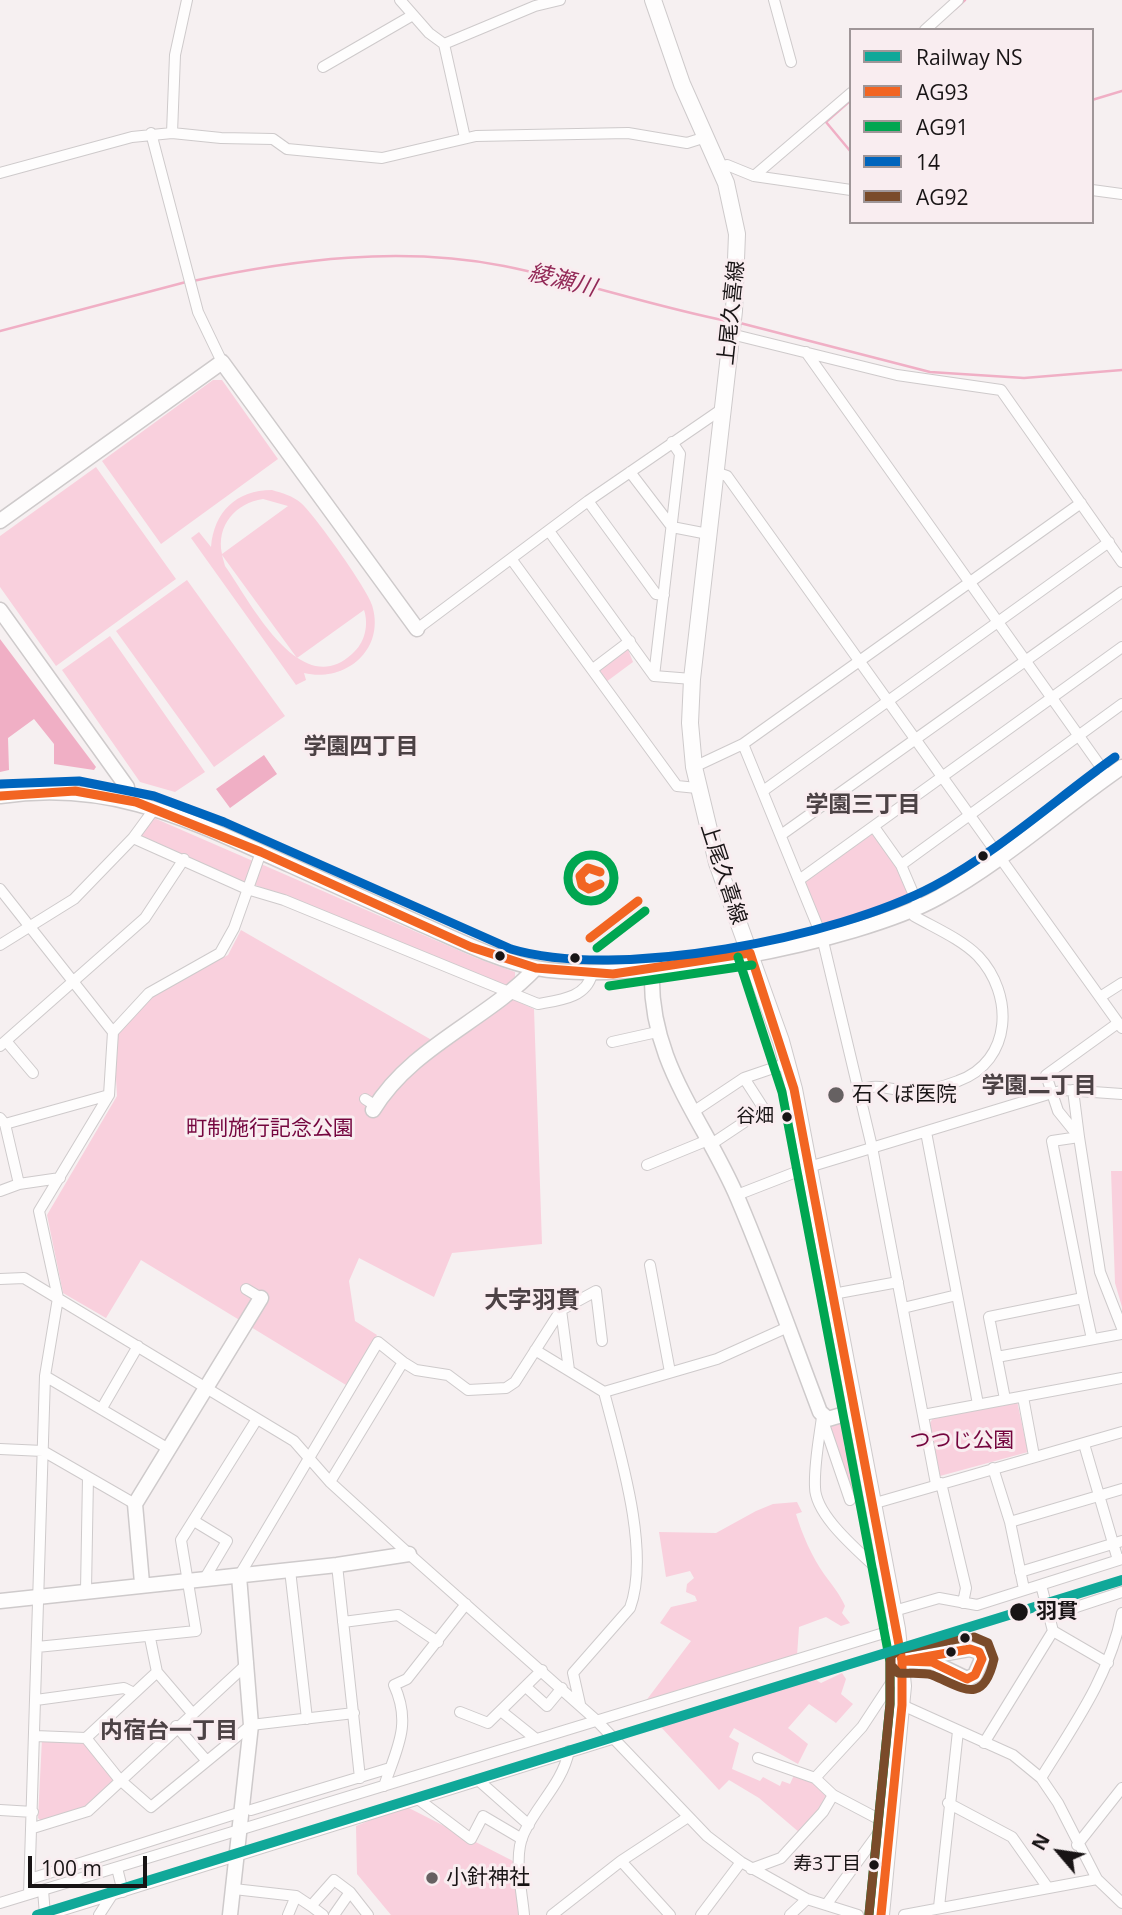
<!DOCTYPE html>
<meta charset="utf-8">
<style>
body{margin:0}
#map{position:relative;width:1122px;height:1915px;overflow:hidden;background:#f6f0f1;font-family:"Open Sans",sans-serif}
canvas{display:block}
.legend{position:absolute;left:849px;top:28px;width:245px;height:196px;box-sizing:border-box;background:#f9edf0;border:2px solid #9f9698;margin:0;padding:9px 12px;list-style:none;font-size:21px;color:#181415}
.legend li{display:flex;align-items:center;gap:14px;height:35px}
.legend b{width:35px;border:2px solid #9f9698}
.north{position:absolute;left:1024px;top:1817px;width:70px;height:70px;-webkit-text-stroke:5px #f9edf0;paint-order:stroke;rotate:299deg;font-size:19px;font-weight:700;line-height:28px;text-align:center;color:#181415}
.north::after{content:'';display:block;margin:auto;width:24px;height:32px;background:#181415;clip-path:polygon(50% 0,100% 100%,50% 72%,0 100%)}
.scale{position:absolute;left:28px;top:1856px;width:119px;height:32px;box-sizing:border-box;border:4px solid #181415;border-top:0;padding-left:9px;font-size:21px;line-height:24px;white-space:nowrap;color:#181415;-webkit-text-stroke:5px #f9edf0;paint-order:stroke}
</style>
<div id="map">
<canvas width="1122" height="1915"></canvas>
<ul class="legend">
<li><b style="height:9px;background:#10a899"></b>Railway NS</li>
<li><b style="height:9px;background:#f26522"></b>AG93</li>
<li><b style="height:9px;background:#00a651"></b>AG91</li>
<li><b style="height:9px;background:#0065bd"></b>14</li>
<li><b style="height:9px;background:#7a4b2a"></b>AG92</li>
</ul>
<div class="north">N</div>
<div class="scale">100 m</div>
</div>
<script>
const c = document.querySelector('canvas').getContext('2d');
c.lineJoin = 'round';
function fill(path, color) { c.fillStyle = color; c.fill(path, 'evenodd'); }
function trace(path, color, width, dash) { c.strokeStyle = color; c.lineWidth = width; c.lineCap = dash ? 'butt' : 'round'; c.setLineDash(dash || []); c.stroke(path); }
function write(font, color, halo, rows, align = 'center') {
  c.font = font + ' "Open Sans","Noto Sans JP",sans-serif'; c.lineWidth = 6; c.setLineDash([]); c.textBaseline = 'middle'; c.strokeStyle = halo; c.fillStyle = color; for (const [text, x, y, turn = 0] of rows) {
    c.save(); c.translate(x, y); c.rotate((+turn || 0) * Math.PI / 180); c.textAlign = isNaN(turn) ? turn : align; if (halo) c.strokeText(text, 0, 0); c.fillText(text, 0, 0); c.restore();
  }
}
fill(new Path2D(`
 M213,380H222L278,459L161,544L102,461Z
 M96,467L176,579L56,666L0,587V536Z
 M272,490C282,493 293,496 301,503C314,514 368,590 372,605C386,650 345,683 304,673L306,680L296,685L191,538L199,532L211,547C214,512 236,490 272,490ZM263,499L288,506L222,554C216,525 236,503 263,499ZM222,555L297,658L364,610C369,625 365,643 352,654C300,702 250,601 225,566Z
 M187,580L285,716L214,767L116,631Z
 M110,636L205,772L175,792L140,782L62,670Z
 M627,647L633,662L606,682L598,670Z
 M154,818L253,861L245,883L140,836Z
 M871,833L900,867L912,900L881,914L825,926L821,924L804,884L806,879Z
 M261,864L476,958L515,972V979L504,986L253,884Z
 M241,930L442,1046L512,999L534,1009L542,1244L452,1253L434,1297L359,1258L349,1281L355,1321L377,1335L346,1385L141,1260L106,1318L63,1293L47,1215L117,1096L114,1041L118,1031L155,993L228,955Z
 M1111,1171H1122V1307L1115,1283Z
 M1017,1401L1028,1452L940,1476L930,1423L933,1418Z
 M841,1423L847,1432L844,1447L850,1453L858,1496L852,1498L828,1425Z
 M797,1502L802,1512L796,1514C802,1534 812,1557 824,1574C832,1585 839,1593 845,1606L842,1613L850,1623L841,1626L826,1617L799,1627L797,1656L645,1702L691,1641L660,1623L671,1607L697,1601L695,1596L686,1592L687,1584L694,1578L690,1571L666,1577L659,1532L716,1533L756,1511L773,1504Z
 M842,1673L846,1679L841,1694L853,1704L836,1723L809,1704L788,1728L808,1744L798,1764L734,1728L729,1737L739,1743L732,1769L760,1781L763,1777L780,1786L782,1781L790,1784L794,1775L818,1782L830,1795L800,1833L759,1798L729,1780L719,1790L660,1726L813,1678L821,1683Z
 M42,1739L85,1742L112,1776V1782L86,1807L42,1822L38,1818Z
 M405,1806L515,1862L518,1915H391L357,1874L356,1826Z`), '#f9d0dd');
fill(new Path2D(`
 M0,639L96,767L94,770L54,764V744L34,719L8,738L9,770L0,772Z
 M264,755L277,774L230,808L216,789Z`), '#f0afc5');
trace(new Path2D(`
 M955,9L965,0
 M851,100L826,122L851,152
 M1092,100L1122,91
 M193,281C295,259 401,246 504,266C579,281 652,306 727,321
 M740,323L930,372L1024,378L1122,370
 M0,331L186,282`), '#f0afc5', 2.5);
const street = new Path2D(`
 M400,0L429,33L444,44
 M774,0L791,62
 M925,30L958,0
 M323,67L413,15
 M151,133L198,312L222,362
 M172,133L221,138L273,139L287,149L382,158L476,136L628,133L687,143L706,137
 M465,138L444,44L535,6L560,0
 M720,167L727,165L754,176L851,190
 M0,173L132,137L172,133L175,55L187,0
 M754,176L851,93
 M1092,190L1122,194
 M731,334L897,375L1001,390L1122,562
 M806,352L1108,777
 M630,472L672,527L708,534
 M715,472L727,476L1122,1028
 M588,501L656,594L664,595
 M549,531L654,676
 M512,560L677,786L697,788
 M417,629L588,501L722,409
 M593,669L630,641
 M654,676L680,454L672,442
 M654,676L692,679
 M743,744L822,937L872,1147L936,1484
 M694,767L743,744L1081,503
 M763,791L1109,542
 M874,827L901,865L919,907
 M781,835L1122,592
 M133,838L247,889L284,900L538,1004C560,1000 586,998 592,974
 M901,865L1122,704
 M799,880L1122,647
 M0,889L113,1032
 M0,945L74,899L133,838L155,808
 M1100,997L1122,983
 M1118,1023L1046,1075L1058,1111L1079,1137L1100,1272L1122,1328
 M6,1041L33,1073
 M612,1042L657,1032
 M0,1046L145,918L184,859
 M744,1078L788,1063
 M859,1090C879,1084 881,1088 901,1090C920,1093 940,1088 958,1081C1013,1061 1014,994 978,956C961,939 935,928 914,916
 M365,1099L376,1106
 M693,1112L744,1078L764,1109L710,1145
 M0,1118L5,1124L19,1184
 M5,1124L109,1095
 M926,1132L978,1404
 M647,1165L708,1140
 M0,1191L19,1184L60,1178
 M737,1195L809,1167L1052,1093L1065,1090L1122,1094
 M650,1265L670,1372
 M0,1279L24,1278L294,1441L330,1482L409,1554L596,1720L707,1836L741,1862L807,1899L858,1915
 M246,1289L261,1298
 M833,1294L898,1282
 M1083,1298L1092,1339
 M903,1308L957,1295
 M561,1310L569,1370
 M535,1350L604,1392C619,1450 651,1551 630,1608L573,1673L580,1704
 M997,1357L1122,1334
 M403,1362L416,1370L448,1375L468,1390L506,1388L515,1382L561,1310L596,1291L602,1341
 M45,1376L167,1448
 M604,1392L717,1359L788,1327
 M1023,1397L1034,1456
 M1005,1399L989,1317L1083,1298L1052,1141L1079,1137L1073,1090
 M102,1408L138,1346
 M923,1415L1122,1378
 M822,1417C819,1440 814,1464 815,1487C815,1514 854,1547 872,1564L883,1562
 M823,1421L850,1500
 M1084,1444L1118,1560
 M0,1449L43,1451L135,1504
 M993,1468L1010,1522L1024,1589
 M941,1483L966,1588L963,1603
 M872,1504L1122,1432
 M194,1521L227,1541L205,1578
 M1010,1522L1122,1489
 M337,1565L360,1778
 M290,1570L307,1719
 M1020,1572L1122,1541
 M239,1576L378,1342L403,1362L330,1482
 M86,1590L88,1477
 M894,1611L939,1598L977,1605L1122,1559
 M1049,1616L1122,1592
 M343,1622L398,1615L438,1642
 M1053,1631L1108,1663
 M150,1638L157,1672L192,1713
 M37,1647L196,1631L181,1540L257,1419
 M526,1687L547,1706L562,1688
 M36,1700L124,1688L134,1693
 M902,1705L1013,1755L1041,1778L1058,1803L1097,1879L1122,1903
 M501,1711L536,1739
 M460,1712L488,1723L542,1670
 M176,1726L206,1760
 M35,1736L86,1738L157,1672
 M86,1738L119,1779L151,1807L251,1725L354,1713
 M984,1743L1053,1631L1041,1585
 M758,1758L815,1778
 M1041,1778C1074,1725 1110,1675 1122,1613
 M478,1780L529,1825
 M384,1786C397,1748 412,1724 394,1685L407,1679L466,1604
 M418,1799L471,1839L483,1816L522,1839
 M948,1803L1012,1837L1048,1888
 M0,1810L33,1812
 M251,1810L390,1768
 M888,1824L833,1795L815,1778L862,1727L891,1683L903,1674
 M33,1828L88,1811L248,1663
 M1077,1845L1122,1788
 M621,1861L670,1915
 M117,1868L123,1892
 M751,1869L781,1858L823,1812L833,1795
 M30,1879L235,1814
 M234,1889L296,1896L311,1906L334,1880L350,1892L368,1915
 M43,1890L45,1915
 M29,1894L45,1376L58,1298L39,1211L109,1095L113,1032L149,993L220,953L234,928L261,852
 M0,1903L897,1629
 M826,1905L885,1824
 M311,1906L323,1915
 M939,1907L958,1731
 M47,1915L615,1738
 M99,1915L112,1895
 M288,1915L296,1896
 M334,1915L350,1892
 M524,1915C522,1891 513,1856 524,1833C538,1803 562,1784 569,1751
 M552,1915L621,1861L688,1817
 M701,1915L741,1862
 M790,1915L807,1899
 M904,1915L1097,1879`);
const secondary = new Path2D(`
 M0,521L222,362L417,629
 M0,610L127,787L126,799
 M0,796C112,779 191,821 290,865C334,885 379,905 423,925C460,941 497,960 536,968C629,986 857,943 939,897C1004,861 1061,809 1122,767
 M652,969C648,1062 704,1119 738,1199C768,1269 793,1341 820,1412L828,1419L855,1411
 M373,1110C412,1046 486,1021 536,968
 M142,1583L135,1504L261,1298
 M0,1601L337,1565L409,1554
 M970,1649L979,1652L982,1659L975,1675L967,1679L932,1662L902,1661Z
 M230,1915L251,1725L239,1576`);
const primary = new Path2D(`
 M653,0L682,84L726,183L737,234L734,311L692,679L690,723L694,767L717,863L781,1041L794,1089L897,1629L903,1686L881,1915`);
trace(street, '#cecacb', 12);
trace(secondary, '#cecacb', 17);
trace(primary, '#cecacb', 18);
trace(street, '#fefdfd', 10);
trace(secondary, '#fefdfd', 14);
trace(primary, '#fefdfd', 16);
trace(new Path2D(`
 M0,796L75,791L136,802L261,852L471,947L536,968L613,974L750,953
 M600,872L588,868L580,876L582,885L589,889L600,884
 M590,938L638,901
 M750,953L794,1089L902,1661V1705L881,1915
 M970,1649L979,1652L982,1659L975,1675L967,1679L932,1662L902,1661Z`), '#f26522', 9);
trace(new Path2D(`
 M568 878a23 23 0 1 1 46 0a23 23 0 1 1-46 0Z
 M597,948L645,911
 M738,957L782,1092L890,1662V1704L869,1914
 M609,986L752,965`), '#00a651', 9);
trace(new Path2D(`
 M0,784L79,781L154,796L224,822L511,949C618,981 836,938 934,886C999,851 1055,800 1115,757`), '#0065bd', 9);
trace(new Path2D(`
 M968,1637L898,1650L891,1656V1665L898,1673C909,1674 922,1672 932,1675C962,1687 983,1707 994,1659L988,1643L974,1637
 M869,1914L890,1704V1661`), '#7a4b2a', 9);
trace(new Path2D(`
 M37,1915L1122,1580`), '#10a899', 10);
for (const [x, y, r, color] of [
 [983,856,6,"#181415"],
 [500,956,6,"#181415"],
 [575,958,6,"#181415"],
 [836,1095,9,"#666162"],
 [787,1117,6,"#181415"],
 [1019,1612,10,"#181415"],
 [965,1638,6,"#181415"],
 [951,1652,6,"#181415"],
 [874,1865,6,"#181415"],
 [432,1878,7,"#666162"]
]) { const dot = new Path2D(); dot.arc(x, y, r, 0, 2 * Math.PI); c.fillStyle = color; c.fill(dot); trace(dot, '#f9edf0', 2.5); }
write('19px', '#181415', '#f9edf0', [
 ["谷畑",774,1117],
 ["寿3丁目",861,1865]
], 'right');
write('21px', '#181415', '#f9edf0', [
 ["上尾久喜線",732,313,-84],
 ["上尾久喜線",723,874,72]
]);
write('21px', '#181415', '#f9edf0', [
 ["石くぼ医院",852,1095],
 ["小針神社",446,1878]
], 'left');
write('21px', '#74053e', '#f9edf0', [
 ["町制施行記念公園",270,1129],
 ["つつじ公園",962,1441]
]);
write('bold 21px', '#181415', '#f9edf0', [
 ["羽貫",1036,1612]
], 'left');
write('italic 23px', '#922957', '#f9edf0', [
 ["綾瀬川",562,281,14]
]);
write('bold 23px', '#4c4245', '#f9edf0', [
 ["学園四丁目",361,747],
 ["学園三丁目",863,805],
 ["学園二丁目",1039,1086],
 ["内宿台一丁目",169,1731]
]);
write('bold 24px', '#4c4245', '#f9edf0', [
 ["大字羽貫",532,1301]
]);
</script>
